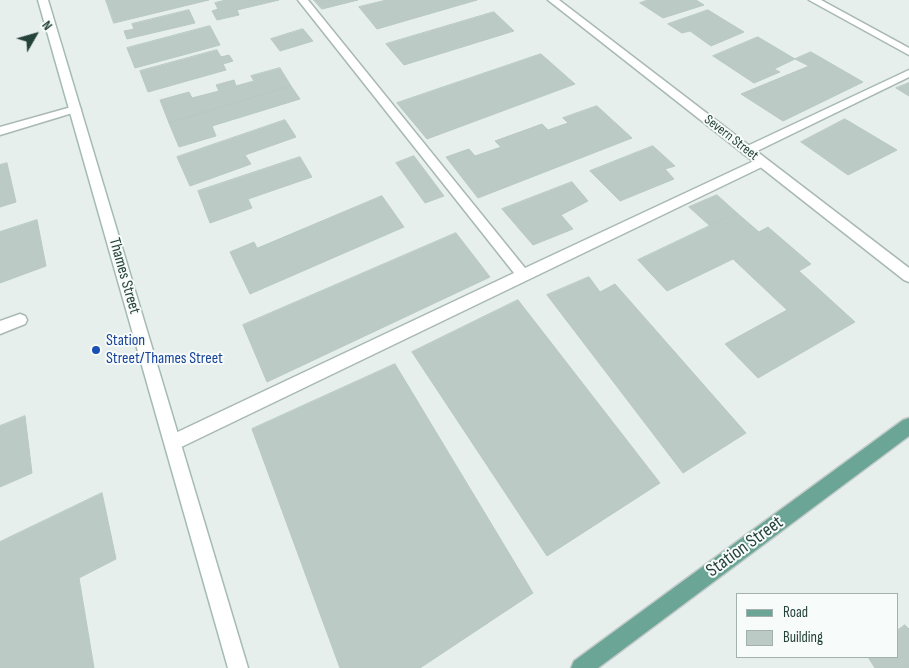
<!DOCTYPE html>
<style>
body{margin:0}
#map{position:relative;width:909px;height:668px;overflow:hidden;background:#e6efeb;font-family:"Sofia Sans Condensed",sans-serif}
canvas{display:block}
.legend{position:absolute;left:736px;top:593px;width:162px;height:65px;box-sizing:border-box;background:#f7fbf9;border:1px solid #a3b1ad;margin:0;padding:6px 9px;list-style:none;font-size:15px;color:#24423a}
.legend li{display:flex;align-items:center;gap:10px;height:25px}
.legend b{width:25px;border:1px solid #a3b1ad}
.north{position:absolute;left:10px;top:10px;width:50px;height:50px;-webkit-text-stroke:4px #f7fbf9;paint-order:stroke;rotate:52deg;font-size:14px;font-weight:700;line-height:20px;text-align:center;color:#24423a}
.north::after{content:'';display:block;margin:auto;width:18px;height:22px;background:#24423a;clip-path:polygon(50% 0,100% 100%,50% 72%,0 100%)}
</style>
<div id="map">
<canvas width="909" height="668"></canvas>
<ul class="legend">
<li><b style="height:6px;background:#6aa596"></b>Road</li>
<li><b style="height:14px;background:#bbcac4"></b>Building</li>
</ul>
<div class="north">N</div>
</div>
<script>
const c = document.querySelector('canvas').getContext('2d');
c.lineJoin = 'round';
function fill(path, color) { c.fillStyle = color; c.fill(path, 'evenodd'); }
function trace(path, color, width, dash) { c.strokeStyle = color; c.lineWidth = width; c.lineCap = dash ? 'butt' : 'round'; c.setLineDash(dash || []); c.stroke(path); }
function write(font, color, halo, rows, align = 'center') {
  c.font = font + ' "Sofia Sans Condensed",sans-serif'; c.lineWidth = 4; c.setLineDash([]); c.textBaseline = 'middle'; c.strokeStyle = halo; c.fillStyle = color; for (const [text, x, y, turn = 0] of rows) {
    c.save(); c.translate(x, y); c.rotate((+turn || 0) * Math.PI / 180); c.textAlign = isNaN(turn) ? turn : align; if (halo) c.strokeText(text, 0, 0); c.fillText(text, 0, 0); c.restore();
  }
}
const building = new Path2D(`
 M106,0H209L114,23Z
 M226,0H279L237,10L239,15L217,20L212,11L218,9L215,3Z
 M314,0H358L322,9Z
 M387,0H477L377,29L359,7Z
 M648,0H696L704,5L663,18L640,3Z
 M189,10L195,23L127,39L124,31L134,29L132,24Z
 M708,10L744,32L711,46L690,31L682,33L668,24Z
 M494,12L514,31L404,65L386,44Z
 M210,26L220,45L135,68L127,48Z
 M303,29L313,41L280,51L271,39Z
 M758,37L795,59L774,69L780,72L754,83L713,56Z
 M217,50L221,57L229,55L233,61L223,64L226,70L148,92L140,71Z
 M811,52L863,82L783,121L741,94L809,66L795,59Z
 M541,54L575,84L427,139L397,103Z
 M280,68L291,86L169,123L160,100L189,92L192,98L219,91L216,85L234,80L236,86L254,81L251,76Z
 M909,83V96L896,88Z
 M291,86L300,99L212,126L216,136L179,147L169,123Z
 M597,106L632,138L478,198L446,157L469,149L475,156L501,147L495,141L542,124L548,130L568,123L563,118Z
 M845,119L897,150L848,175L801,142Z
 M285,120L296,137L245,155L251,164L190,186L177,157Z
 M653,146L675,166L665,169L674,179L620,201L590,171Z
 M414,156L444,196L425,203L396,163Z
 M300,157L312,177L248,199L252,208L210,223L198,191Z
 M7,163L16,202L0,207V165Z
 M572,182L588,201L561,215L573,229L533,245L502,209Z
 M717,195L737,213L710,226L689,207Z
 M382,196L404,227L250,294L230,252L254,242L257,248Z
 M737,213L759,232L768,227L811,264L799,271L855,322L758,378L725,344L787,310L733,259L667,291L638,260Z
 M37,220L46,266L0,283V232Z
 M456,233L490,277L267,382L243,325Z
 M589,277L600,292L615,284L746,433L683,473L547,295Z
 M518,300L660,483L547,556L412,352Z
 M395,364L533,593L420,668H340L252,429Z
 M25,416L32,473L0,487V426Z
 M102,493L116,559L79,578L94,668H0V542Z
 M905,625L909,629V668H875L868,657H898V630Z`);
fill(building, '#bbcac4');
trace(building, '#b8c9c2', 1);
const service = new Path2D(`
 M298,0H308L525,268L758,159H766L768,162L766,165L173,451L167,449L165,443L167,437L514,273Z
 M809,0H821L909,48V55Z
 M909,70V77L751,154H743L741,151L743,148Z
 M75,106L79,107L81,109L79,111L0,135V127Z
 M20,314L25,316L27,320L25,324L0,334V321Z`);
const minor = new Path2D(`
 M548,0H559L909,268V282L904,280Z`);
const secondary = new Path2D(`
 M38,0H48L248,668H228Z`);
const primary = new Path2D(`
 M909,418V436L598,668H571L574,661L903,420Z`);
trace(service, '#a8b8b2', 3);
trace(minor, '#a8b8b2', 3);
trace(secondary, '#a4bbb3', 3);
trace(primary, '#c2cac8', 3);
fill(service, '#fff');
fill(minor, '#fff');
fill(secondary, '#fff');
fill(primary, '#6aa596');
for (const [x, y, r, color] of [
 [96,350,5,"#1a4fb4"]
]) { const dot = new Path2D(); dot.arc(x, y, r, 0, 2 * Math.PI); c.fillStyle = color; c.fill(dot); trace(dot, '#f7fbf9', 2); }
write('14px', '#24423a', '#f7fbf9', [
 ["Severn Street",731,138,38]
]);
write('16px', '#24423a', '#f7fbf9', [
 ["Thames Street",124,276,74]
]);
write('16px', '#164399', '#f7fbf9', [
 ["Station",106,341],
 ["Street/Thames Street",106,359]
], 'left');
write('19px', '#24423a', '#f7fbf9', [
 ["Station Street",745,547,-36]
]);
</script>
